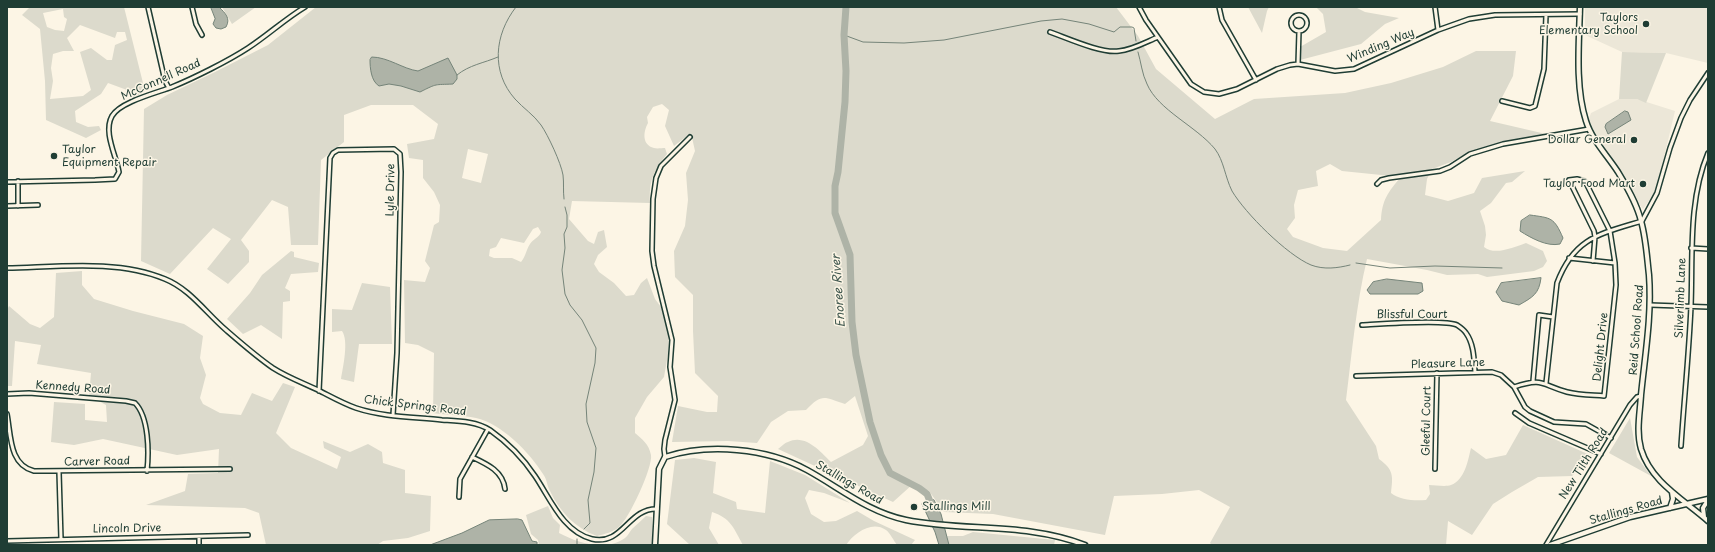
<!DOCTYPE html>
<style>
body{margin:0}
#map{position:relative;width:1715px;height:552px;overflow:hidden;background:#fcf5e5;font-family:"Playpen Sans",sans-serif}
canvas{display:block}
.frame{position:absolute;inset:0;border:8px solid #1f3d34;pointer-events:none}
</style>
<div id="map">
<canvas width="1715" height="552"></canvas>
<div class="frame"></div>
</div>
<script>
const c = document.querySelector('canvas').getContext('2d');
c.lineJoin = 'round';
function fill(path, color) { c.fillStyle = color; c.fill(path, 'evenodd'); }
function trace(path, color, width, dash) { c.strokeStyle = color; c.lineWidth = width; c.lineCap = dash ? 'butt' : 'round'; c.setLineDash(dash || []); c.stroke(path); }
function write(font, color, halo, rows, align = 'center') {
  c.font = font + ' "Playpen Sans",sans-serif'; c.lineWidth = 3; c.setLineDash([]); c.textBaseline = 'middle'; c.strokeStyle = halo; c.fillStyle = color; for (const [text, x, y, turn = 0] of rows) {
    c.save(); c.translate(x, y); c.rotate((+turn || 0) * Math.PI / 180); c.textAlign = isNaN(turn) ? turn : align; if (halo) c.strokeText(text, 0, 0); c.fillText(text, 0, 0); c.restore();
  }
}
fill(new Path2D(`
 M1585,7H1708V63L1666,53L1622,52L1585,35Z
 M1619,99H1637L1675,111L1656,191L1643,209L1601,155L1585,130L1591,113Z`), '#ece7d8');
fill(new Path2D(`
 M30,7H124L145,91L131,99L132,91L127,90L108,83L101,94L75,111L76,122L88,127L99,126L101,130L86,138L46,120L45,81L40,29L22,15ZM63,9L64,17L67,19L64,31L55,30L47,27L43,13ZM80,25L115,38L117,32H125L127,40L115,45L112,60H107L91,48L80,52L91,90L83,96L50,99L53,81L51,68L53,54L63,51H74L67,38Z
 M222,7H256L232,24Z
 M316,7H1116L1138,36L1156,69L1215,119L1254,99L1345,93L1391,83L1443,67L1476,51H1516L1513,76L1490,121L1546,134L1469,152L1451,162L1432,169L1427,179L1425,195L1448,201L1474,193L1482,178L1525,171L1512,182L1506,183L1491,203L1480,211L1485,226L1486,235L1484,247C1495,256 1514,247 1526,243L1543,251L1547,261L1543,267L1534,271L1487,277L1478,274L1447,275L1427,270L1367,259C1356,305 1352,353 1346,400L1376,446L1379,459C1394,470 1393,476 1391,493C1400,500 1414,501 1426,500L1430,494L1429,485C1436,485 1445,487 1451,485C1465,480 1468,460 1471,448L1486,459L1506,455L1523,425L1592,456L1572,476L1538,477L1512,492L1493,504L1472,535L1448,521L1446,545H1212L1210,543L1230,507L1199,490L1162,494L1114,496L1105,535L993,514L944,512L929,491L913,484L893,502L778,449C781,447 784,443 788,442C805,433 821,452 831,462L863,445L868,436L855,396L845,404C824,397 822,393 806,410L788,411L771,422L757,443L728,441L672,442L678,406L707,412H717L718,396L695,373L693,331V295L675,277L674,251L685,226L688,200L686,173L695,151L691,133L674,146L665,126L669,110L662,104L653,107L647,117L648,123C643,132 642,145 654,148C657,149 662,148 665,148L667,154C653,172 649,180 650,203L572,201L569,219L588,241L594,244L598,232L604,230L607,247L598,255L594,264L599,272L614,283L626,296L634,295L641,283L647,278L655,299L661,307L669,335L668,354L664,377L647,397L635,418V433C642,439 649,444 651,455C653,467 629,519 619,527C613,532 605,534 597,536C575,528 560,512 550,491C547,486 547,479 543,474C530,453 501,423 476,418C462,415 447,415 433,413L434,353L418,345L405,343L404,280L425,282L430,268L425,261L434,225L439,222L440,205L434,192L423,178V160L409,158L407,144L434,139L438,124L413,105H371L344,115V142L321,160L318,245H291L288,207L272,200L241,240L249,251V262L228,284L207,269L231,239L213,228L170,274L141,261L144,109L167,95L215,72L268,45ZM468,149L488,154L481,183L462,178ZM1330,164L1342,171L1401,177C1388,192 1382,200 1381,220L1347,251L1323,248L1293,237L1287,229L1295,218L1294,205L1298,190L1318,186L1316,171ZM538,227L541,232C539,238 534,238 530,244C526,250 526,256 521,262L512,258H494L489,256L490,249L496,247L501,238L524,243L533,229Z
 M1248,7H1269L1267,11L1262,33Z
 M1316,7H1355L1365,12L1399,18L1385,24L1361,44L1300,60V47L1326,32L1323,14Z
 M1622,52L1666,53L1646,103L1637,99H1619Z
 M291,251L294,252V257L319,263L318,272L291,274L285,288L290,291V301L283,302L282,339L261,325L243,334L227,319L250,293L262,275Z
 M82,271V285L94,299L133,311L184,324L203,336L200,358L206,375L200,398L203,404L220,413L241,415L252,393L272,401L283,383L295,387L276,433L291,448L337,469L341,457L324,448L323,441L350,452L368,444L382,452L383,463L405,470V493L431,496L430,531L408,538L383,541L377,545H266L259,513L245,508L146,505L185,491L188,474L218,473L219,449L177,455L103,439L74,445L51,442L54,402L85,404V420L107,422L106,405L89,396L91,373L37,364L41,345L15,341L12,386H7V310L9,306L30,324L40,328L54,317L56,273Z
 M362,283L390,287L392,344H359L354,382L341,379C343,367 349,341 342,331L332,332V309L352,310Z
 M1630,418L1637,457L1651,476L1609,453Z
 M694,458L716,462L713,493L736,502L737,509L765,513L770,461L805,475L850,503L824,493L809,490L805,498L811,514L824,522L836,521L857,511L874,521L915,540L911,545H897C894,541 890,533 886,530C872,520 854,533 846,545H743C734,529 731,518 712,512L709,528L719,545H690L667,524L675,460Z
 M548,506L553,518L560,525L559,533C578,543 606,552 625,538C628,536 630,531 632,529C637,524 642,520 646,516L652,517V545H539L538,540L531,534L526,515Z
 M973,532L1055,540L1054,545L996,544V545H949L947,536H963Z`), '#dcdacc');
const water = new Path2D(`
 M211,7H219C225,13 231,18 226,27L221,29L216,28L213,24L215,19Z
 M372,57C388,57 403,69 418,71L448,58L457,75V79L453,84C434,85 438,83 420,92L401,86L389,84L379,86C371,81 370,68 370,60Z
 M1625,111L1628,112L1631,120L1608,134L1605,127L1606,124Z
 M1530,215C1551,218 1554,217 1563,238L1560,244C1547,247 1531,238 1520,231L1521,221Z
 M1541,278C1539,294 1533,297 1519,305L1502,301L1496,292L1501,283Z
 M1387,279L1422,283L1423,291L1418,294H1370L1367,290L1373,282Z
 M934,500L941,514L949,545H939L935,532L922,504Z
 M518,519L522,520L532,541L537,542V545H430L462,533L489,520Z`);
fill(water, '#aeb3a7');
trace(water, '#758479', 1);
trace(new Path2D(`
 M516,7C494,35 491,72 515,99C523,108 534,115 541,125C548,135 561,163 563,175C564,183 563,191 564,199
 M844,35L863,42L904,43L944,40L1041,21L1062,19L1089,24L1114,32L1120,27H1132L1134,28L1136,41
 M1138,52C1141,62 1142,74 1147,84C1158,110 1196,126 1215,149C1224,161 1225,177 1232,191C1245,213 1287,255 1311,265C1324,270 1338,268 1350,265
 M457,75C469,65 484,63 498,57
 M565,207L567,215V227L564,234L565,248L562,270L565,294L570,305L582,320L596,348L595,363L586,404L587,422L596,448L594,472L588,500L590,523L584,529
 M1356,263L1390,268L1435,266L1502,268
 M577,545V539`), '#758479', 1);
trace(new Path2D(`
 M846,7L844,35L846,71L845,102L838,172L835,186V213L850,255L852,322L856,355L870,422L881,455L890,473L919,488L927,494L934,511`), '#aeb3a7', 7);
const minor = new Path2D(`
 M148,7L165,81L169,88
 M192,7L196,24L202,35
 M1139,7L1146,20L1191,84L1204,92L1219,94L1237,89L1277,69L1290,65L1298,64L1335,71L1354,69L1438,30L1469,19L1495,15L1580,14
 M1219,7L1222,20L1256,80
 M1435,7L1438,30
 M1291 23a8 8 0 1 1 16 0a8 8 0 1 1-16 0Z
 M1050,32C1067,38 1102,54 1119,51C1132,50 1146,42 1158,37
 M1298,64L1299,31
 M1502,101L1530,108L1535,106L1544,69L1546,15
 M7,182L95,180L115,179L119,172C116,155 103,132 112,116C120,102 156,93 172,87C194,78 228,61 248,48C268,35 285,19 305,7
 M1377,184L1381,180L1389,178L1440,171L1450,167L1470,154L1503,144L1589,129
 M7,206L38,205
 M18,206V181
 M1691,248L1708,249
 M1569,258L1615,263
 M7,268C57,267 118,259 165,279C190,289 206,313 226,330C241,343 257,357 273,368C287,377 303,383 318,390C330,396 342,403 356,408C383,417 414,417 442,420C458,421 476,421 490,430C507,442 523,458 535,476C550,498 563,532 592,539C623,546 628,508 657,509
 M1650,305L1708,307
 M1362,325C1380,324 1445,319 1457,325C1460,327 1464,330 1466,333C1474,344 1474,359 1475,372
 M1356,376L1492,372L1501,375L1514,387L1525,407L1530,411L1554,422L1586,424L1611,438
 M1533,381L1539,315L1553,317
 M1546,383L1557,283C1574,238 1599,234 1642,221L1657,193L1670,148L1681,118L1690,100L1708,73
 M1514,387C1544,377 1541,385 1567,392C1579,395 1592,395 1604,396L1616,285L1615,263L1610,231L1585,181L1577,179L1569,180L1594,231L1595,237L1593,261
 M319,391L330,158L333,153L338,150L394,149L400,154L401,172L397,353L393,415
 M7,394L29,393L126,401L135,403C149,417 149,452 147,471
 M1515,413L1529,423L1601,454
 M7,414C11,435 9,465 34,471L230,469
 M1681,446C1684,400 1689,353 1691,306C1693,255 1688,201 1708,153
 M472,457C487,464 503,471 505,489
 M665,457L664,449L665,440L675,400L670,367L672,340L654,266L652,251L653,199L656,178L661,166L690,137
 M1435,469L1437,373
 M59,472L61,539
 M459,497L460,479L488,429
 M7,541L248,535
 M199,545V537
 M1546,545L1630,405L1637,397L1641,396`);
const tertiary = new Path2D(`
 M1580,7C1579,43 1575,87 1586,121C1592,140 1607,155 1618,172C1627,187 1637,204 1641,221C1646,238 1647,258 1649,275C1652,315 1645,355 1641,395C1640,413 1636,431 1641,449C1651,482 1683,499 1708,521
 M1670,508L1673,499L1672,492
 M1704,517L1703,508L1708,500
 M655,545L659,469L665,457C708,443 767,448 807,470C840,488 868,512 906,520C967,532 1025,522 1085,545
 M1550,545L1630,517L1708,499`);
trace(minor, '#1f3d34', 6);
trace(tertiary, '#1f3d34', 7);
trace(minor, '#fcf5e5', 3);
trace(tertiary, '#fcf5e5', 4);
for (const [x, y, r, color] of [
 [1646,24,4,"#1f3d34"],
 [1634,140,4,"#1f3d34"],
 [54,156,4,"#1f3d34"],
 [1643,184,4,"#1f3d34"],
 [914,507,4,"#1f3d34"]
]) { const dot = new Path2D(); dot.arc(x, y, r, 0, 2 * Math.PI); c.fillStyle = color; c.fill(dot); trace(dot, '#fcf5e5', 1.5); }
write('11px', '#1f3d34', '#fcf5e5', [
 ["Taylors",1638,18],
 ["Elementary School",1638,31],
 ["Dollar General",1626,140],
 ["Taylor",62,150,"left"],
 ["Equipment Repair",62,163,"left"],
 ["Taylor Food Mart",1635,184],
 ["Stallings Mill",922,507,"left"]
], 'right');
write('11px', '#1f3d34', '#fcf5e5', [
 ["Winding Way",1381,46,-23],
 ["McConnell Road",161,80,-24],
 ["Lyle Drive",391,190,-89],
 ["Silverlimb Lane",1681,298,-88],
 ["Blissful Court",1412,315],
 ["Reid School Road",1637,330,-86],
 ["Delight Drive",1601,347,-84],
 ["Pleasure Lane",1448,364,-2],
 ["Kennedy Road",73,388,4],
 ["Chick Springs Road",415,406,7],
 ["Gleeful Court",1427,421,-89],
 ["Carver Road",97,462,-1],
 ["New Tilth Road",1584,464,-58],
 ["Stallings Road",849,483,30],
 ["Stallings Road",1626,511,-16],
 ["Lincoln Drive",127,529,-1]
]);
write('italic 12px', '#435a51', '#fcf5e5', [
 ["Enoree River",839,291,-94]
]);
</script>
